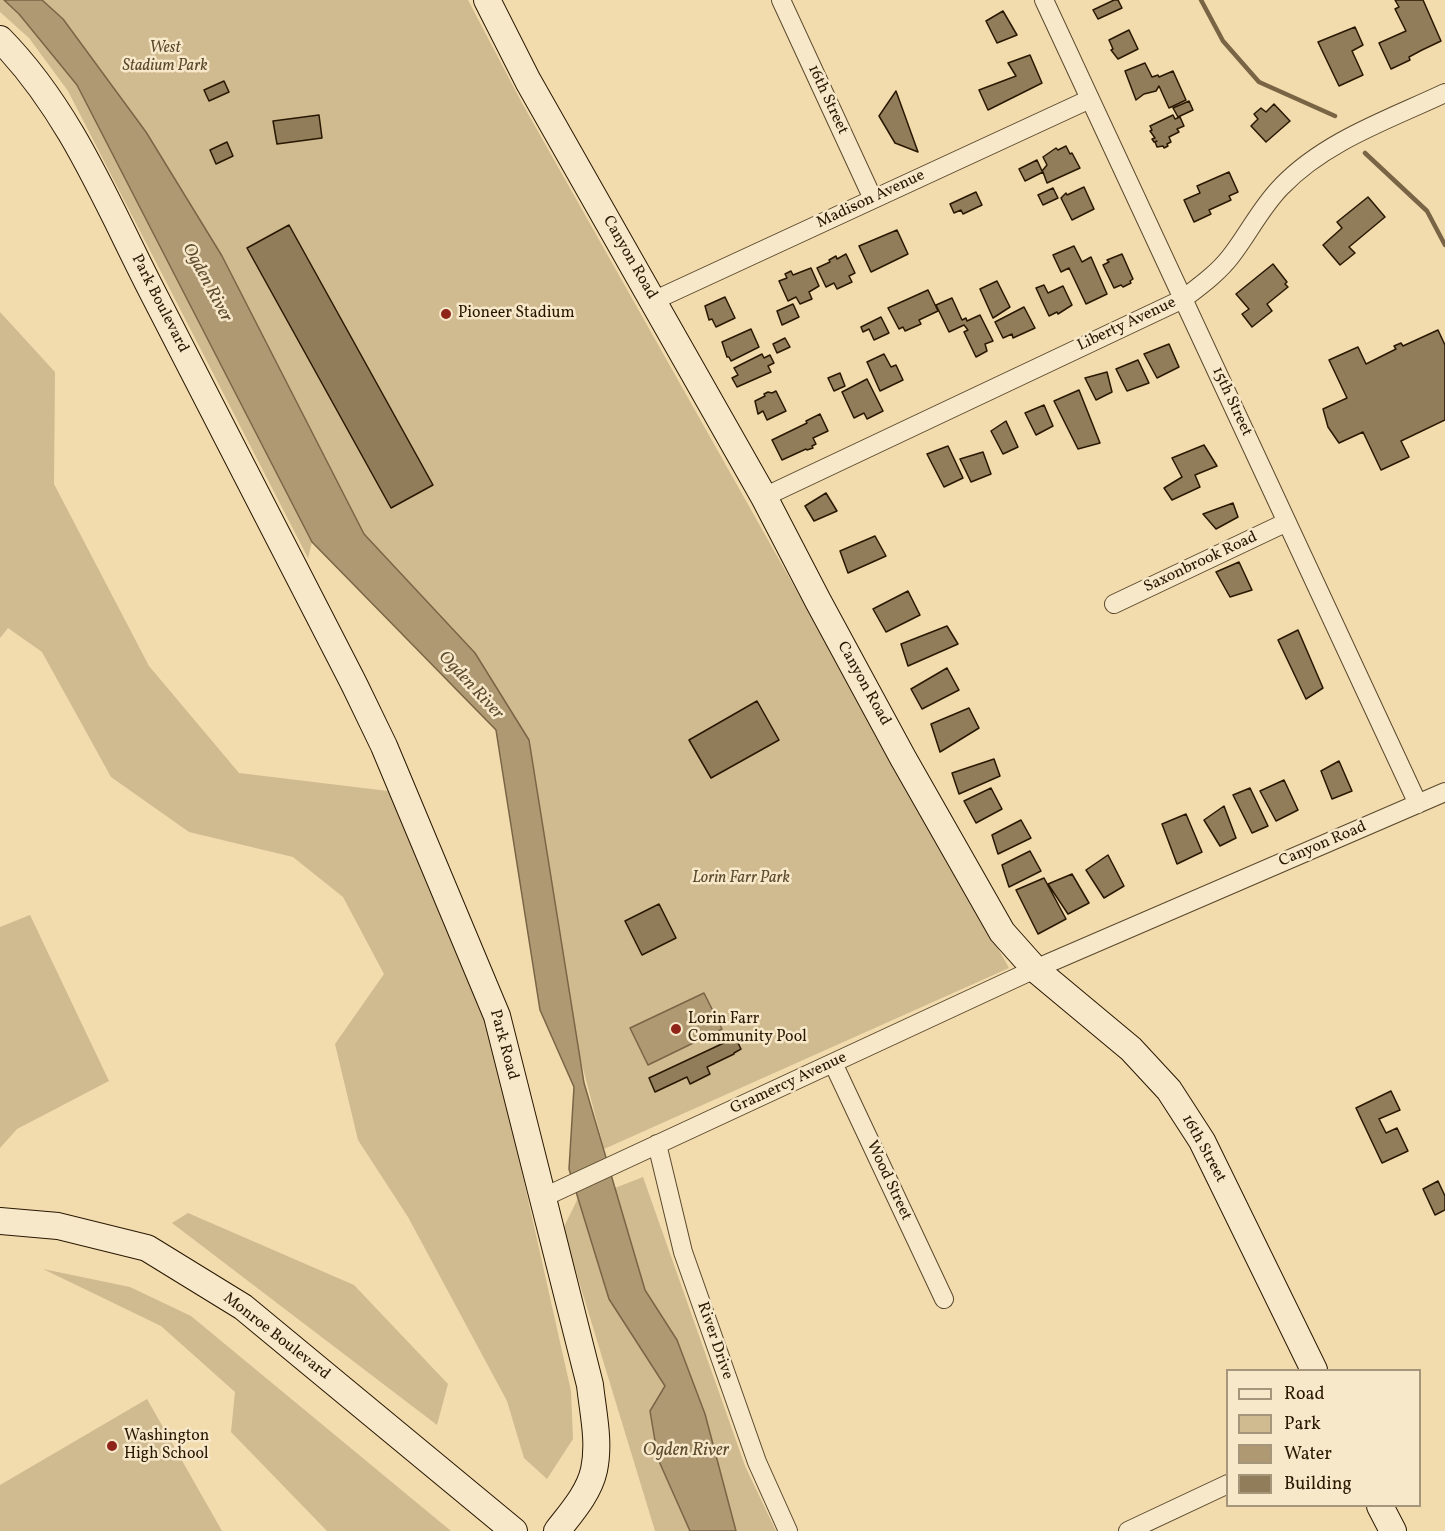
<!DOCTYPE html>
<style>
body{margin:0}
#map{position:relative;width:1445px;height:1531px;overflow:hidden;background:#f2dbad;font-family:Vollkorn,serif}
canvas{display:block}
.legend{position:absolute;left:1226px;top:1369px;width:195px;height:138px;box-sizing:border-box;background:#f7e8ca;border:2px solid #a5957a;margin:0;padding:8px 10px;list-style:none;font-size:18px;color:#291801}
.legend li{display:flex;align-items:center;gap:12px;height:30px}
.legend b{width:30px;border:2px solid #a5957a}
</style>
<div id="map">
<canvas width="1445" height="1531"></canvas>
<ul class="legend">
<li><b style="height:8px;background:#f7e8ca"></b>Road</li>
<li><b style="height:16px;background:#d0ba90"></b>Park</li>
<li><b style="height:16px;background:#ae9973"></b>Water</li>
<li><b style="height:16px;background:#927d5a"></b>Building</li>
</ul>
</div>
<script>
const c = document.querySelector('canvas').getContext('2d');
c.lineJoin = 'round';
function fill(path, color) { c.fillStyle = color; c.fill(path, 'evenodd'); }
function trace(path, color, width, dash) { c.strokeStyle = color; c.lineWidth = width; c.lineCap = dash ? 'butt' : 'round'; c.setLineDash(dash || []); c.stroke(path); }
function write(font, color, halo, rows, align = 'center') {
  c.font = font + ' Vollkorn,serif'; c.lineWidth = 5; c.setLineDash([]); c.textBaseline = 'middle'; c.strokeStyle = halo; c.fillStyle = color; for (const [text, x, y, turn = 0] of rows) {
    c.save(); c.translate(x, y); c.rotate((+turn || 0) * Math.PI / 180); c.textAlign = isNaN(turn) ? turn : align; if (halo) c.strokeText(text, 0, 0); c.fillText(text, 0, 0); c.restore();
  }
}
fill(new Path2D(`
 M0,0H4L19,14L77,85L312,542L308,558L68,91L29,38L0,12Z
 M42,0H468L522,103L1009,968L604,1149L568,1011L529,740L475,653L364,534L222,256L146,132L63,19Z
 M0,312L55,372L54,484L149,666L239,773L388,791L488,1021L571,1391L573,1439L547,1479L524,1458L507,1401L408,1217L358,1140L335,1044L384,974L343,897L293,857L189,832L111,777L42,652L8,628L0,638Z
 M30,915L109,1081L17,1129L0,1148V927Z
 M643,1177L745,1466L776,1531H736L705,1414L677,1340L645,1290L615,1188Z
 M578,1198L609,1299L665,1386L650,1411L658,1459L691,1531H655L563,1229Z
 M188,1213L354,1285L448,1384L437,1425L172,1223Z
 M43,1269L130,1287L191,1316L451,1531H327L231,1432L235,1392L161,1326Z
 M147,1399L222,1531H0V1485Z`), '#d0ba90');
const water = new Path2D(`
 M4,0H42L63,19L146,132L222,256L364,534L475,653L529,740L584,1083L645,1290L677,1340L705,1414L736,1531H690L658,1459L650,1411L665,1386L609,1299L569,1169L574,1087L540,1010L496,730L312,542L77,85L19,14Z
 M704,993L722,1029L648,1065L630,1028Z`);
fill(water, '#ae9973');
trace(water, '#796545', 1.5);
trace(new Path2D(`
 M1201,0L1223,41L1259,82L1335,116
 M1365,153L1427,211L1445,245`), '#796545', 4.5);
const building = new Path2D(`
 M1114,0H1118L1122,8L1098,19L1093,10Z
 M1395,0H1423L1441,41L1422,50L1409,57L1410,60L1391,69L1379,43L1406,31L1395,9L1399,7Z
 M1003,11L1017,35L997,43L986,21Z
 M1355,27L1363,45L1352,51L1363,75L1339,86L1318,42Z
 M1129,30L1138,49L1118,59L1111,50L1113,49L1109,40Z
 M1030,55L1042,83L988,110L979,90L1016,76L1008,63Z
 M1145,63L1152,77L1158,75L1159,77L1173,71L1186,100L1169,108L1159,86L1156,91L1144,94L1136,100L1125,71Z
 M224,81L229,92L209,101L204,90Z
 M896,91L918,152L895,143L879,116Z
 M1189,101L1193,110L1178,117L1173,108Z
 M1274,104L1290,121L1266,142L1251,126L1258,119L1254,114L1261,108L1266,112Z
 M319,115L322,138L277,144L273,121Z
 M1173,115L1175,119L1180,117L1184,126L1177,129L1179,132L1169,137L1171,142L1167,144L1168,146L1164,148L1163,146L1157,147L1155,142L1157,141L1154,142L1152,139L1155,138L1150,131L1152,130L1150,126Z
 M227,142L233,156L216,164L210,150Z
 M1066,146L1070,154L1072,153L1080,168L1047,183L1043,172L1025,181L1019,169L1037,160L1042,171L1047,165L1043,157L1056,148L1058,150Z
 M1229,172L1238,192L1229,196L1231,200L1209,210L1211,214L1194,222L1184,200L1200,193L1197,186Z
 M1084,187L1094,209L1072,220L1061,198L1066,193L1067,195Z
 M1053,188L1058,198L1043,205L1038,195Z
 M976,192L982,205L963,214L961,210L954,213L950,204Z
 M1368,197L1385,217L1349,247L1355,253L1340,265L1323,245L1342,228L1337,222Z
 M289,225L433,485L391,508L247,248Z
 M897,230L908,254L871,272L859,246Z
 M1074,246L1082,262L1091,257L1107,294L1086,304L1069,268L1061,272L1053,255Z
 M846,254L855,273L849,276L852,282L837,289L834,283L826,287L817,268L830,262L829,260L836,256L837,259Z
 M1122,254L1133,279L1130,281L1131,283L1123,287L1121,285L1114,288L1103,265L1109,262L1107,260Z
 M1273,264L1287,282L1285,284L1288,287L1267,304L1272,311L1252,327L1242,314L1249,309L1236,294Z
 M811,268L819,286L809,292L812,299L800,304L796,297L788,301L779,281L787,278L785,274L791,271L793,275Z
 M997,281L1010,307L993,318L980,289Z
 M1044,285L1048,293L1063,286L1072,305L1058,314L1057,312L1049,316L1036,288Z
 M928,290L938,311L919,320L921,324L905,331L903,327L899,329L888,308Z
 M725,297L735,318L716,327L712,319L709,320L705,306Z
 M952,298L962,320L966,318L967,321L980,315L993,341L985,344L987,351L976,357L964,332L968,330L964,325L949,332L936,305Z
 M793,304L799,317L782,325L777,311Z
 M1024,307L1035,328L1013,338L1012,334L1003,338L995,322Z
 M881,317L889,333L874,340L869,329L863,332L861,327Z
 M751,329L759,347L731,361L729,357H727L722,342Z
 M1438,330L1445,345V420L1401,441L1409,457L1381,470L1363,432L1339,443L1328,427L1323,409L1347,398L1329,360L1358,347L1366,364L1396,349L1394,346L1401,343L1403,346Z
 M785,338L790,347L777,353L773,344Z
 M1169,344L1179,367L1157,378L1144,354Z
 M762,354L764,358L770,355L774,363L768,366L771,372L737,387L732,378L738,375L734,368Z
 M884,354L891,367L896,365L903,380L880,391L867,362Z
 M1138,360L1149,383L1127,391L1116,369Z
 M1107,372L1112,392L1096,400L1085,378Z
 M840,373L845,386L834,391L828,378Z
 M867,379L883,411L867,419L864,413L854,418L842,392Z
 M1079,390L1100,443L1078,449L1054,401Z
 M776,391L786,411L767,420L763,411L758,414L755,401L765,396L764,394L768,392L772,393Z
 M1044,405L1053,426L1036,435L1025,413Z
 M820,414L828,431L813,438L816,444L812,446L813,448L807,450L806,449L782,460L772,440L807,423L806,421Z
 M1006,421L1018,447L1003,454L991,431Z
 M1204,445L1217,466L1195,475L1200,487L1172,500L1164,488L1182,477L1172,458Z
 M948,446L963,478L944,487L927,454Z
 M983,452L991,474L971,482L960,459Z
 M826,493L837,511L814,521L805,506Z
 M1233,503L1238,517L1216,529L1203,514Z
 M875,536L886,556L848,573L840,551Z
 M1239,562L1252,590L1230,597L1216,572Z
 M908,591L920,615L886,632L873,609Z
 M947,626L958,644L908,666L901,644Z
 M1298,630L1323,688L1306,699L1278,640Z
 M947,668L959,690L922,709L911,689Z
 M757,701L779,740L711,778L689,740Z
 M969,708L979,728L940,752L931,724Z
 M994,759L1000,776L959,794L952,773Z
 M1339,761L1352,791L1332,799L1321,771Z
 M1284,780L1298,810L1276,821L1260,791Z
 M991,788L1002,809L976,823L964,801Z
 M1250,788L1268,826L1252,833L1233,795Z
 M1224,806L1236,838L1220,846L1204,820Z
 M1186,814L1202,852L1177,864L1162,824Z
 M1021,820L1031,838L998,854L992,835Z
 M1030,851L1041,871L1009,887L1002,865Z
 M1108,855L1124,886L1104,898L1086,870Z
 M1072,874L1089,903L1068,914L1048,884Z
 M1044,878L1066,919L1038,934L1016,890Z
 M659,904L676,938L642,955L625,921Z
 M736,1039L741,1049L734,1053V1054L707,1067L710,1074L690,1084L687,1077L655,1092L649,1078L728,1041L729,1042Z
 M1391,1091L1400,1110L1379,1119L1386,1133L1397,1128L1408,1151L1382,1163L1356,1108Z
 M1438,1181L1445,1196V1210L1435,1215L1423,1189Z`);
fill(building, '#927d5a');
trace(building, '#291801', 1.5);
const street = new Path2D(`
 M781,0L873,199
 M1044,0L1418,804
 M653,301L1090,99
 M764,497L1183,299C1200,286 1218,273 1231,256C1249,233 1261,207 1282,186C1325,141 1390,119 1445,93
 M1114,604L1287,522
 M833,1063L944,1299
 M657,1144L683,1252L757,1462L788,1531
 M542,1198L1035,969L1445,792
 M1128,1531L1228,1484`);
const secondary = new Path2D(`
 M487,0L528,81L764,497L818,601L903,758L1002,932L1035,969L1131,1049L1169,1090L1202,1141L1314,1370
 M0,39C71,111 108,206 154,295C221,425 289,555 355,686L384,746L497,1016L590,1385C593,1413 600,1442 594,1470C589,1493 571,1513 557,1531
 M0,1221L58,1226L147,1248L243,1307L514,1531
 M1380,1506L1393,1531`);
trace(street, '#5b492c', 20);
trace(secondary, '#291801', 28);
trace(street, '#f7e8ca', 18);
trace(secondary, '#f7e8ca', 26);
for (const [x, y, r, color] of [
 [446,314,6,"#8f2418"],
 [676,1029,6,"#8f2418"],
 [112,1446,6,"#8f2418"]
]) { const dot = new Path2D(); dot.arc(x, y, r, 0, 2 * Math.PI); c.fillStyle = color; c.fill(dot); trace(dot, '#f7e8ca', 2); }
write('italic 16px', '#5b492c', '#f7e8ca', [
 ["West",165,49],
 ["Stadium Park",165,67],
 ["Lorin Farr Park",741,879]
]);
write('16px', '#291801', '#f7e8ca', [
 ["16th Street",827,100,65],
 ["Madison Avenue",871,200,-25],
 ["Canyon Road",629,258,60],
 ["Park Boulevard",159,304,63],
 ["Liberty Avenue",1127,325,-25],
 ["15th Street",1231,402,65],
 ["Saxonbrook Road",1201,563,-25],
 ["Canyon Road",863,684,61],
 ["Canyon Road",1323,845,-23],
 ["Park Road",503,1045,75],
 ["Gramercy Avenue",789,1084,-25],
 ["16th Street",1203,1149,61],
 ["Wood Street",888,1181,65],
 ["Monroe Boulevard",276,1337,38],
 ["River Drive",714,1341,71]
]);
write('16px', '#291801', '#f7e8ca', [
 ["Pioneer Stadium",458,314],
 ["Lorin Farr",688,1020],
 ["Community Pool",688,1038],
 ["Washington",124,1437],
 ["High School",124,1455]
], 'left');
write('italic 18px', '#5e4c2f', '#f7e8ca', [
 ["Ogden River",206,283,62],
 ["Ogden River",470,686,47],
 ["Ogden River",686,1452]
]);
</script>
